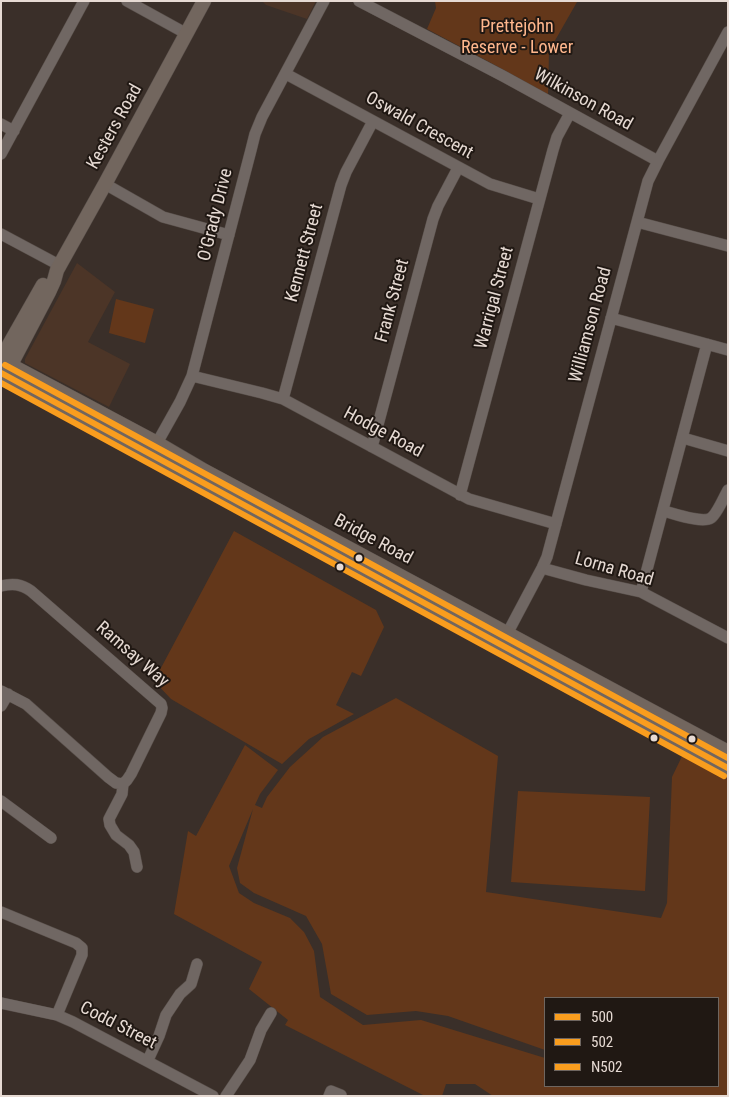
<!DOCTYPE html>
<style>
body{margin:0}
#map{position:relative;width:729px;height:1097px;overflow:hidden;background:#3a2f29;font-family:"Roboto Condensed",sans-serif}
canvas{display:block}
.frame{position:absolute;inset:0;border:2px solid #e6dad3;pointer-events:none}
.legend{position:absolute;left:544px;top:997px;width:175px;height:90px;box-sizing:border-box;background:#201813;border:1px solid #6f6660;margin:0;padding:6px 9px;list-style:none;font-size:15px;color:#e6dad3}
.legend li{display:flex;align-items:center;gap:10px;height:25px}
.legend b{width:25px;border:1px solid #6f6660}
</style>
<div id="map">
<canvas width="729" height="1097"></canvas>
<div class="frame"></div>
<ul class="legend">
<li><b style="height:6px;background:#f99d1e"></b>500</li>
<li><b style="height:6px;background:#f99d1e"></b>502</li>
<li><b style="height:6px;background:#f99d1e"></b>N502</li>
</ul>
</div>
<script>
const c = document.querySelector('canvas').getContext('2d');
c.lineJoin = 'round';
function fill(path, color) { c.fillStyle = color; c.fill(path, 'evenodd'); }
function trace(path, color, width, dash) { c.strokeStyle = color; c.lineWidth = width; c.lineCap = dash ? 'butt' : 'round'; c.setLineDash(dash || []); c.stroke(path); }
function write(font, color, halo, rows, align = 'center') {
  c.font = font + ' "Roboto Condensed",sans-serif'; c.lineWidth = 4; c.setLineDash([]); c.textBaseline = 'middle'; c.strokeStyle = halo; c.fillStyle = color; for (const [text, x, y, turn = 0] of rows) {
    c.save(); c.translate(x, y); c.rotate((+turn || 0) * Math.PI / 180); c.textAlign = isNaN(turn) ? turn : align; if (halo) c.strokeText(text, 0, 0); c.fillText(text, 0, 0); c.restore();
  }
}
fill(new Path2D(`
 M262,1H316L307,19L266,5Z
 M77,263L115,292L88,342L130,364L109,407L25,363V359Z`), '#4c3527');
fill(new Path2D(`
 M435,1H577V2L549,51L548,95L493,64L427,29L436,8Z
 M116,299L154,309L145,343L109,333Z
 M234,531L376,610L384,627L361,676L352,672L336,705L354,714L309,739L282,764L171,699L154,681Z
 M396,698L498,756L486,892L661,918L667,903L672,777L687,746L728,768V1096H493L475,1084H446L442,1096H425L285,1025L288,1020L249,989L262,962L174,914L188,831L196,836L245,745L278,770L260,794L255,805L262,808L267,797L290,767L323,737ZM253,809L237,868L240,883L254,893L306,916L322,944L331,994L367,1015L416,1011L448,1016L545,1050V998H718V1086H545V1058L421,1020L363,1025L320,997L314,951L304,932L290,918L254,903L239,893L229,866Z
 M518,791L650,797L645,891L511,882Z`), '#63371a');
const minor = new Path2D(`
 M127,1L187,34
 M359,1L503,76L658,161
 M286,74L490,184L539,199
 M1,124L14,131
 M1,154L84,1
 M105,184L163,217L229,235
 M637,222L728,246
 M1,234L59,265
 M611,318L728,350
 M192,376L262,393L283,399L469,499L556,524
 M283,399L341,185L346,172L373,121
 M683,438L728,451
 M157,443L180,402L192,376L251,150L255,134L262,117L324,1
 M372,447L433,219L438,206L458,168
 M460,495L553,150L557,137L570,113
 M663,511C673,513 702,524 711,518C717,514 724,497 728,490
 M542,568L586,580L641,592L728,638
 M1,586C13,583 21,584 31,591L161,704L162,708L161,713L131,774L127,780L123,784L116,783L108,777L26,704L1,691
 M641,592L707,344
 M507,634L542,568L547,557L648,181L658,161L728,32
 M1,706L8,694
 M123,784L122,794L109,819L110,825L116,835L129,845L134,852L137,867
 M1,801L51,838
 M1,912L76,943L82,948V955L57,1015
 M1,1003L57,1015L73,1022L213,1096
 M148,1060L159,1036L166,1015L180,994L191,984L197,964
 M226,1096L250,1060L261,1030L271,1013
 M329,1096L331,1091L341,1095`);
const major = new Path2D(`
 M1,359L43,285
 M1,360L157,443L203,470L728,752
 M7,372L49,292L54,281L57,270L105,184L204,1
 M1,373L728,768`);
trace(minor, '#574e49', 12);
trace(major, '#574e49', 15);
trace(minor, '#706763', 11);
trace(major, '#72665e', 14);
trace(new Path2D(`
 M1,373L728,768`), '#f99d1e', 6);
trace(new Path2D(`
 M1,383L724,776`), '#f99d1e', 6);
trace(new Path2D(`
 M5,365L728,758`), '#f99d1e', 6);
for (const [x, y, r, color] of [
 [359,558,4.5,"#e6dad3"],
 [340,567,4.5,"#e6dad3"],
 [654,738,4.5,"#e6dad3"],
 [692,739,4.5,"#e6dad3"]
]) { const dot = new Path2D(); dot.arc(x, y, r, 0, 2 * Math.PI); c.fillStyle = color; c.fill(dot); trace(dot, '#201813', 2); }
write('18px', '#ffb78d', '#201813', [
 ["Prettejohn",517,27],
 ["Reserve - Lower",517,48]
]);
write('18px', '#e6dad3', '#201813', [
 ["Wilkinson Road",583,100,29],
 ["Oswald Crescent",419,126,29],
 ["Kesters Road",115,127,-61],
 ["O'Grady Drive",216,215,-76],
 ["Kennett Street",305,253,-75],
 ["Warrigal Street",495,298,-75],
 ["Frank Street",393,301,-75],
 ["Williamson Road",591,325,-75],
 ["Hodge Road",383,433,28],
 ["Bridge Road",373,540,28],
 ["Lorna Road",614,570,16],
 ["Ramsay Way",132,655,41],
 ["Codd Street",118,1026,27]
]);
</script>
